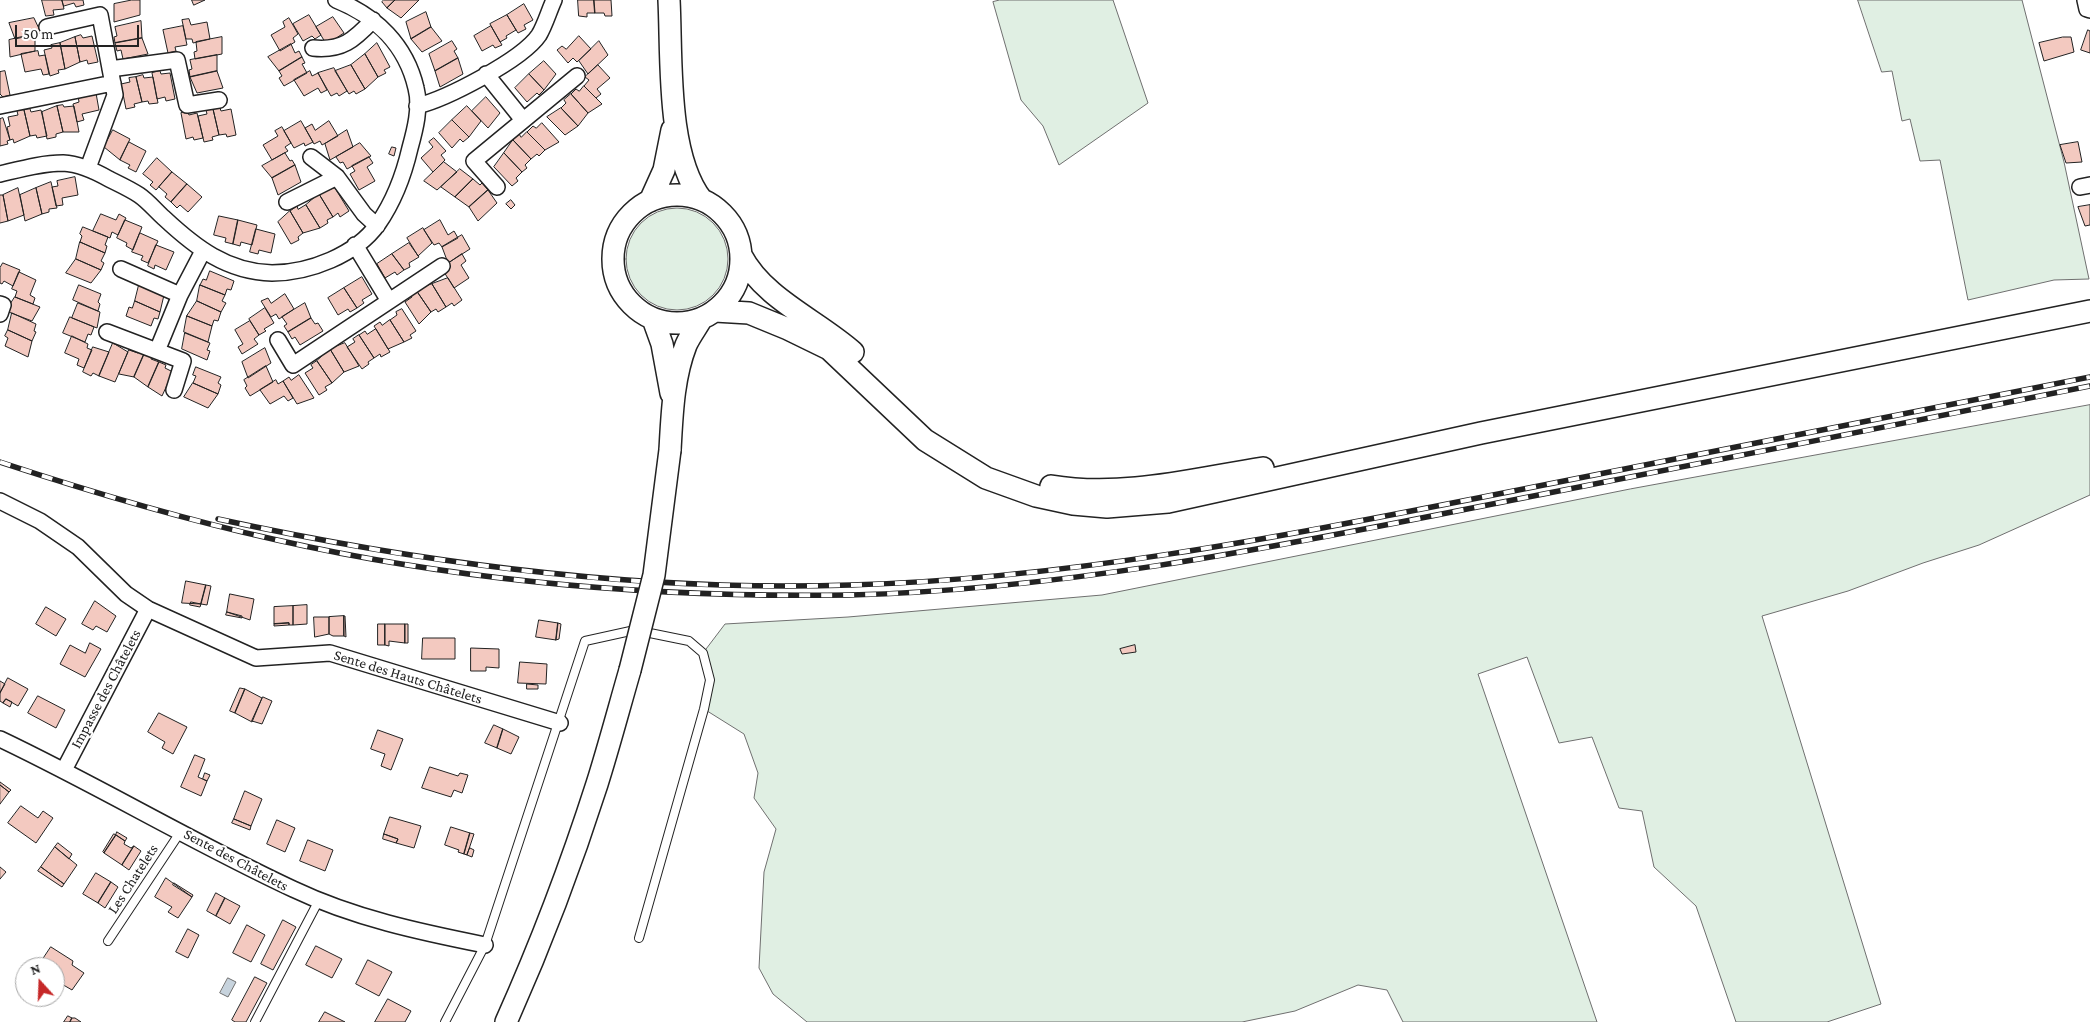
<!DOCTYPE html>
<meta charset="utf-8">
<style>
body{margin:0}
#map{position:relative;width:2090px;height:1022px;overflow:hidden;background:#fff;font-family:"Crimson Pro",serif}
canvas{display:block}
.north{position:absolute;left:15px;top:957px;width:50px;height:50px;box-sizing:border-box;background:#fff;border:1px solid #a7a7a7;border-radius:50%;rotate:340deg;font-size:14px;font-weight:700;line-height:20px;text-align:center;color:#222}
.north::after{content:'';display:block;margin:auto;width:18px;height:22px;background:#c62828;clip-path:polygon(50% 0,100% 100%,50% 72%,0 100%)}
.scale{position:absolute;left:15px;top:25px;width:124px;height:22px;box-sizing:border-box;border:2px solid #222;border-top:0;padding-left:6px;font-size:15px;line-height:18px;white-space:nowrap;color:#222;-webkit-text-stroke:4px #fff;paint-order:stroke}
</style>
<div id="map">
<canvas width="2090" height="1022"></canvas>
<div class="north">N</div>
<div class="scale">50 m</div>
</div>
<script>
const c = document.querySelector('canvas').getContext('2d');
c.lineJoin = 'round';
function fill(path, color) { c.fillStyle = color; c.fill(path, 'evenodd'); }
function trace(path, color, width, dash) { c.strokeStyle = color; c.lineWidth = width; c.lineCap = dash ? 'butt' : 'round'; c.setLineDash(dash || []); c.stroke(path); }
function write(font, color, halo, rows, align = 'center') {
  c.font = font + ' "Crimson Pro",serif'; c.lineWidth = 4; c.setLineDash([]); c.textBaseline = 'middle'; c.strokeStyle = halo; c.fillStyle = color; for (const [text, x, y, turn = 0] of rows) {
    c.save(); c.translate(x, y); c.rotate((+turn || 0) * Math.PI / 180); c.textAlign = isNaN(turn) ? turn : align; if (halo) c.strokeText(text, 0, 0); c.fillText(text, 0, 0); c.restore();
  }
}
const green = new Path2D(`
 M1000,0H1113L1148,103L1059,165L1043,126L1021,100L993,2Z
 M1858,0H2022L2064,162L2089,279L2054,280L1968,300L1940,160L1920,161L1910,119L1902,121L1892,71L1882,72Z
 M626 259a51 51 0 1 1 102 0a51 51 0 1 1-102 0Z
 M2090,405V495L1979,545L1923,563L1848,591L1762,616L1881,1004L1827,1022H1736L1696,906L1654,867L1642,811L1619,808L1592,737L1559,743L1527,657L1478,674L1597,1022H1403L1387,990L1358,985L1295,1011L1242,1022H807L773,994L759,968L764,872L776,829L754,798L758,773L744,734L704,709L710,680L703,653L725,624L848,617L1102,595L1630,489Z`);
fill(green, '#e0efe3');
trace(green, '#6f6f6f', 1);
const water = new Path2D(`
 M228,978L236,982L228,997L220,993Z`);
fill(water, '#c7d3dd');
trace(water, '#6f6f6f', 1);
const building = new Path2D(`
 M42,0H62L64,9L53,10L54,15L46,16Z
 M62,0H83L84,5L76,7L74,3L64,6Z
 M132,0H140V15L114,22V4Z
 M192,0H205L194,5Z
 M384,0H395L387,8L382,2Z
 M395,0H419L401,18L387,8Z
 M578,0H594L595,13H587V17L579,16Z
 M594,0H611L612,16H605L604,13H595Z
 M524,4L533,20L524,25L526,29L518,33L507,15Z
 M426,12L431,27L411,39L406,22Z
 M309,15L321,35L315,39L312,36L303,41L293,24Z
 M507,15L516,30L506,36L507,38L500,42L490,24Z
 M333,17L344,33L333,40L335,43L328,47L316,27Z
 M34,18L41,33L15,39L9,23Z
 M289,18L298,34L293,38L295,42L280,51L271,35L285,27L283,22Z
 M189,19L191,25L207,22L210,39L193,43L192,39H186L182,20Z
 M141,21L142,38L115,43L114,37L117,36L115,27Z
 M183,26L187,45L175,47L176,51L168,53L163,30Z
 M491,26L502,45L495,48L493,45L482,51L474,36Z
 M431,27L442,41L422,52L411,39Z
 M2088,30L2090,31V53L2081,50Z
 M35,34V51L10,57L9,40Z
 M81,35L83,38L92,36L98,62L88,64L87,60L80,62L75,37Z
 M579,36L591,49L577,62L573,58L568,63L557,50L562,46L566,49Z
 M75,37L80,62L65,69L60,43Z
 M222,37V54L195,59L194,52L197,51L196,42Z
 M2063,37H2071L2074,52L2044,61L2039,43Z
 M142,38L148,54L123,59L121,50L117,51L115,43Z
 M452,41L457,49L454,51L458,58L435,71L429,54Z
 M599,41L608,55L588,74L579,61Z
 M60,43L65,69L58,70L59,73L50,76L44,50L52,48L51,45Z
 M377,43L390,67L384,70L386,73L378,77L365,54Z
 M291,44L295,53L299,51L302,57L279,71L268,57Z
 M38,51L39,56L45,55L49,74L43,75L41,69L25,72L21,54Z
 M365,54L378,77L365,89L351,65Z
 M217,55V71L190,77L189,70L192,69L190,60Z
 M302,57L305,63L302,64L307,73L284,86L279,78L282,76L279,71Z
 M458,58L463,74L440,87L435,71Z
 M544,61L556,74L544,90L529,74Z
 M351,65L365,89L356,94L354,91L349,94L335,71Z
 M598,65L610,78L597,89L601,94L596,98L584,86L589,80L585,77Z
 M334,68L347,91L339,96L337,93L331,96L318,73Z
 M5,71L10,95L3,97L0,94V72Z
 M160,71L161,74L170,73L175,99L166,101L165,97L157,99L152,73Z
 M217,71L223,88L197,93L190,77Z
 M310,71L312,76L318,73L327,90L321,93L318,88L304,96L294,80Z
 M529,74L544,90L539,95L537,93L527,102L515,88Z
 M143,75L144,78L153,77L158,103L149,104L148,101L142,102L136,77Z
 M136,77L142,102L134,104L135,107L126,109L121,84L130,82L129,78Z
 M584,86L602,104L588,113L571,94L576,89L579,91Z
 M96,93L99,110L82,114L84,120L77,122L73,104L79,102L78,96Z
 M571,94L588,113L578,126L561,108L566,103L564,100Z
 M486,97L500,113L488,128L472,111Z
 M63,105L64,107L74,106L79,132H63L57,106Z
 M57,106L63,132L56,134V137L47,139L42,112Z
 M467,106L481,121L469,137L452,120Z
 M220,108L221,111L231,109L236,135L227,137L226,134L219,135L213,109Z
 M561,108L578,126L565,135L547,117Z
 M30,109L31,112L41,110L47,136L37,138L36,135L30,136L24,110Z
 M213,109L219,135L212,137L213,140L204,142L198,116L207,114L206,110Z
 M24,110L30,136L14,143L13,139L10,140L7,127L10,126L8,117L18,115L17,111Z
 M187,111L189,115L197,113L203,138L194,140L193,137L186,139L181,113Z
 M3,118L10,140L7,141L8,144L0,146V119Z
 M452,120L469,137L463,142L460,139L452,148L439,133Z
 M301,121L313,142L305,146L304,143L294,148L284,131Z
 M329,121L338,136L322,145L320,141L314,144L305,128L312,124L315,130Z
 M542,123L559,142L545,150L527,132L533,126L536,128Z
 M282,127L291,143L285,147L288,151L272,160L263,145L278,136L275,131Z
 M113,130L130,139L120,160L104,147Z
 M347,130L353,147L330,160L325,144Z
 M527,132L545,150L539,156L537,154L531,159L513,140L519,134L521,137Z
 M434,138L446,151L441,155L445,160L433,172L421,158L433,147L429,142Z
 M513,140L531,159L525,165L527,168L522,172L504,153Z
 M129,142L146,151L136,172L128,168L130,165L120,160Z
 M2078,142L2082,162L2066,163L2060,145Z
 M360,143L371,156L347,169L343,162L340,163L336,157Z
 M392,147L396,148L394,156L389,154Z
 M285,153L290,161L292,160L295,165L272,178L262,166Z
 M504,153L522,172L516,178L518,181L512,186L494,167Z
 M369,157L373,163L367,167L375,181L359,190L350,174L355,171L352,166Z
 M157,158L172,172L156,190L150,185L153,182L143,174Z
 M444,162L457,172L437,190L424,181Z
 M295,165L301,182L278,195L272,178Z
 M460,169L473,179L455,197L441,187Z
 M172,172L187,184L171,202L165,197L167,194L159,187Z
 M75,177L78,195L62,198L63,205L56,206L52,187L58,186L57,181Z
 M473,179L480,185L482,183L488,190L469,207L455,197Z
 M51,182L57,208L49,209V212L42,214L36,188Z
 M187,184L202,197L188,212L180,205L177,208L171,202Z
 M18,188L24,215L8,221L3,195Z
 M36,188L42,214L25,221L20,195Z
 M335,188L349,211L340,217L338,213L333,217L319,194Z
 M488,190L497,203L478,221L469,207Z
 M319,194L333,217L327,220L328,223L320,228L306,205Z
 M0,195H3L8,221L0,223Z
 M511,200L515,205L511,209L506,204Z
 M306,205L320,228L303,233L290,211L297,206L298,209Z
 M2090,205V225L2085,226L2078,207Z
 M290,211L303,233L298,237L299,240L291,244L278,222Z
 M101,214L116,220L119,214L126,218L118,235L112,232L110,238L93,231Z
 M219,216L238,220L233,244L225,242L226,238L214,235Z
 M125,220L142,227L133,250L126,246L127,243L117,238Z
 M238,220L257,225L252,245L241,242L240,246L233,244Z
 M440,220L448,235L454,231L458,238L442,247L439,243L434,245L424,230Z
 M83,227L108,237L105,245L107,246L105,253L80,242L82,236L80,234Z
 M423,228L432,243L418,256L407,238Z
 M256,229L275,234L271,253L259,250L258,254L250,252Z
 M140,233L158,241L148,263L141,260L143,256L132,252Z
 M462,235L470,249L448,263L442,247Z
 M80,242L105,253L101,261L104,263L101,270L76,259Z
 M409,243L419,257L409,263L410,267L404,270L392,254Z
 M156,245L174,252L166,270L155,265L154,269L148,266Z
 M392,254L404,270L397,275L395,272L385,278L377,264Z
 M462,254L466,261L461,265L469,278L454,288L444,272L449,270L446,265Z
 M76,259L101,270L91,283L66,273Z
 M3,263L20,270L13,286L4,281L2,284L0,283V268Z
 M210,271L234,281L231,290L227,289L225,295L200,285L203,279L206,280Z
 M19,272L36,280L30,295L35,298L33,304L15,297L17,291L12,289Z
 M362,277L372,294L362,300L364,303L357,308L344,288Z
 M448,278L462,300L454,306L452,303L446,307L432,284Z
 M432,284L446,307L438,312L436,309L431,312L416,290Z
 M79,285L101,294L98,302L100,304L98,311L73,300Z
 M139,285L164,295L160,312L135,301Z
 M200,285L225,295L222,301L226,303L221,312L197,301Z
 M344,288L357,308L350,312L348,309L338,315L328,298Z
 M416,290L431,312L419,324L405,302L412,297L410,294Z
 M285,294L294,309L279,319L276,314L271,317L261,301L268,298L271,303Z
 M15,297L40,307L32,321L6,311Z
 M135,301L160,312L158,319L154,318L151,326L126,316L129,307L132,308Z
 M197,301L221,312L218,321L214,320L212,326L187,316Z
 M78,303L100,312L97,328L72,318Z
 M305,303L311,318L288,332L284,326L287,324L282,317Z
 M265,308L274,323L264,329L266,331L259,335L249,319Z
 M402,309L416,331L410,335L412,338L404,342L390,320L397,315L396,312Z
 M12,313L36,324L34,331L36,332L32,341L8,330Z
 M187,316L212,326L208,342L184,332Z
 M70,317L94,327L91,335L88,334L85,342L63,333Z
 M311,318L315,324L318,323L323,331L300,345L295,337L292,339L288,332Z
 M390,320L404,342L388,349L374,326L380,322L382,325Z
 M250,321L259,335L254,339L258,344L242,354L238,347L243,344L235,330Z
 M376,329L390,352L381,357L380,354L374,358L359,335L365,331L367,334Z
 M8,330L32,341L28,357L5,346L8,338L5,336Z
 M185,333L210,343L207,350L210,351L207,360L182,349Z
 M359,335L374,358L368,362L369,364L362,369L347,347L355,342L353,339Z
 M72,336L88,344L87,348L92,350L84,368L77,365L79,359L65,353Z
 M113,343L128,352L115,382L99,376Z
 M345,343L359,366L344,372L330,349Z
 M93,347L109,352L99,376L93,373L91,376L83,372Z
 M265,348L271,363L248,378L242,362Z
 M330,349L344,372L332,383L317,361Z
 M129,350L138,353L139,350L145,352L134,377L119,374Z
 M145,352L152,356L151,359L159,362L148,387L134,377Z
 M317,361L332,383L325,387L327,390L319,395L305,373L313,368L311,365Z
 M159,362L166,365L165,368L173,372L162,396L148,387Z
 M266,366L273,382L250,396L245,388L247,386L244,380Z
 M196,367L221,377L218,383L221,385L218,394L193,383L196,376L193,375Z
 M299,375L314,398L297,404L283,381L289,377L291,380Z
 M276,380L278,384L283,381L293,398L288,401L284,396L270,404L260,390Z
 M193,383L218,394L208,408L184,397Z
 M186,581L206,585L201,604L182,603Z
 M206,585L211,586L207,605L201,604Z
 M230,594L254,599L250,620L227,612Z
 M95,601L116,616L107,632L96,626L93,630L82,624Z
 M191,602L201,604L200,607L190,605Z
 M307,605V624L293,625V606Z
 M293,606V625H289V623L274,624V607Z
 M46,607L66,619L56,636L36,624Z
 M227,612L242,616V618L226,615Z
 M344,616H345L346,637L344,636Z
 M344,616V636H333L329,634V617Z
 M314,617H329V634L315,637Z
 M539,620L558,623L556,640L536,637Z
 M289,623V625L274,626V624Z
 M558,623L561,624L559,639L556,640Z
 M378,624H385V645H378Z
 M385,624H405V643L389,641V646L385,645Z
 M405,624H408V643H405Z
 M423,638H455V659H422Z
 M90,643L101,649L85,677L60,664L70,645L85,653Z
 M1135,645L1136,652L1122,654L1120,649Z
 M471,648L499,649V668L486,667V671H471Z
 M520,662L547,664L546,684L518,683Z
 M8,678L28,689L18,706L6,699L3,703L0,701V693Z
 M0,681L5,684L0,693Z
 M527,684L538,685V689H527Z
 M240,688L245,689L235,713L230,711Z
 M245,689L262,698L252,722L235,713Z
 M38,696L65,710L56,728L28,713Z
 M263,697L272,701L262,724L252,721Z
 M6,699L12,702L10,707L3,703Z
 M159,713L187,727L173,754L162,748L165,742L148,732Z
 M494,725L503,729L497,748L485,743Z
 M503,729L519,737L511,754L497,748Z
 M378,730L403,739L391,770L381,766L385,754L371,749Z
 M195,755L205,759L198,777L207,781L201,796L181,787Z
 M430,767L458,776L460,773L468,775L462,793L454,790L451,797L422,788Z
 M205,773L210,775L207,781L203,779Z
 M0,782L11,790L9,792L0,785Z
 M0,785L9,792L0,804Z
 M245,791L262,799L251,826L234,819Z
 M21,806L38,818L43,811L53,818L36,843L8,823Z
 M390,817L421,826L414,848L396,843L398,839L384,834Z
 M234,819L251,826L250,830L232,823Z
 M277,820L295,828L285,852L267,844Z
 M451,827L470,833L464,854L458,852L459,850L445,845Z
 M117,832L127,838L125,841L116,835Z
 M470,833L474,834L467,855L464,854Z
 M114,834L116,835L104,853L103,852Z
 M384,834L398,839L396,843L383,839Z
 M116,835L125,841L124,844L131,848L134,846L122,865L104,853Z
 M308,840L333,850L325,871L300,861Z
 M58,843L72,854L69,859L55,847Z
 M134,846L141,851L129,870L122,865Z
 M55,847L77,865L64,884L41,867Z
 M470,848L474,850L472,857L467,855Z
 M0,867L6,872L0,879Z
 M41,867L64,884L62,887L38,871Z
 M96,873L111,882L98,903L83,894Z
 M166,878L192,897L178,918L168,912L172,907L155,897Z
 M111,882L118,887L105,908L98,903Z
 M174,883L193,895L192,897L173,885Z
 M216,893L225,898L216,916L207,911Z
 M225,898L240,906L230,924L216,916Z
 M283,920L296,927L273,970L261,964Z
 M247,925L265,935L251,962L233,953Z
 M188,929L199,935L188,958L176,952Z
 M316,946L342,959L332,978L306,965Z
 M51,947L73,961L72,965L84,973L72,990L60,983L62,979L55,975V967L39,965Z
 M368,960L392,972L379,996L356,984Z
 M255,977L267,983L246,1022H235L232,1020Z
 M388,999L411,1011L405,1022H375Z
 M325,1012L345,1022H319Z
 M68,1016L72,1018L70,1022H64Z
 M72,1018H75L81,1022H70Z`);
fill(building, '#f3c9c0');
trace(building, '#222', 1);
const lane = new Path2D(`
 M108,941L181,831
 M255,1022L319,900
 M445,1022L485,945L585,641L635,630L689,641L703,653L710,680L704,709L639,938`);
const street = new Path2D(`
 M2085,0L2087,9L2090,10
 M47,27L100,15L115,95L88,168
 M313,48C342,51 354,40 373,20
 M110,69L177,60L187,105L219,100
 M486,74L523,120
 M0,106L113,83
 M417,106C446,99 522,60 539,35C545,25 549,11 554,0
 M311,157L337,177L364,214L377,226
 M0,174C21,169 42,163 63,163C80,164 95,171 109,179C119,184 130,189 139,195C148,201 156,211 164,218C195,247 227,272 272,273C309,273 356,255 378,224C394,201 404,174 410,148C415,130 421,107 416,88C406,45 376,16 336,0
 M497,187L474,161L577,76
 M2080,187L2090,185
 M287,202L337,177
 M355,245L389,301
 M121,269L180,295
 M0,304L3,305L0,314
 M107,332L183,361L174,390
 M278,340L293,365L442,266
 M157,351L180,295L203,251
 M0,501L40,521L78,547L126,594L148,609L256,658L330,653L560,723
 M0,739C99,786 194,843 293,889C354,918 420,932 485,945
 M64,770L148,609`);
const secondary = new Path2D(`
 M669,0C672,57 666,154 702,200
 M613 259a64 64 0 1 1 128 0a64 64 0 1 1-128 0Z
 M650,201L664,170L672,130
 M741,255C764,299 817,320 853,352
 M715,311L749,313L788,329L829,349L925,440L986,478L1036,496L1073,504L1107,507L1168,502L1481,433L2090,311
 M653,319L662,344L671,393
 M670,450C672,416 673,378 686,345C690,336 697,327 702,318
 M1051,486C1122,498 1193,479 1263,468
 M506,1022C541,944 571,865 597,784C609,746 619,708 630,670`);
trace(lane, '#222', 10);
trace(street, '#222', 18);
trace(secondary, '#222', 24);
trace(lane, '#fff', 8);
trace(street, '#fff', 15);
trace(secondary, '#fff', 21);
const rail = new Path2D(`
 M0,462C91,492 183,519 277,540C464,582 658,598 850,595C1056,590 1260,550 1462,510C1671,469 1881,428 2090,386
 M218,519C426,564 638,592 851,585C1065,579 1274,538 1483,497C1685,457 1888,417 2090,377`);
trace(rail, '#222', 5.5);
trace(rail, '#fff', 4, [11]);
const secondaryBridge = new Path2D(`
 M630,670L654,575L670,450`);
trace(secondaryBridge, '#222', 24, []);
trace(secondaryBridge, '#fff', 21);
write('15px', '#222', '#fff', [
 ["Sente des Hauts Châtelets",408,677,17],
 ["Impasse des Châtelets",106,689,-62],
 ["Sente des Châtelets",236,860,28],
 ["Les Chatelets",133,879,-57]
]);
</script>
